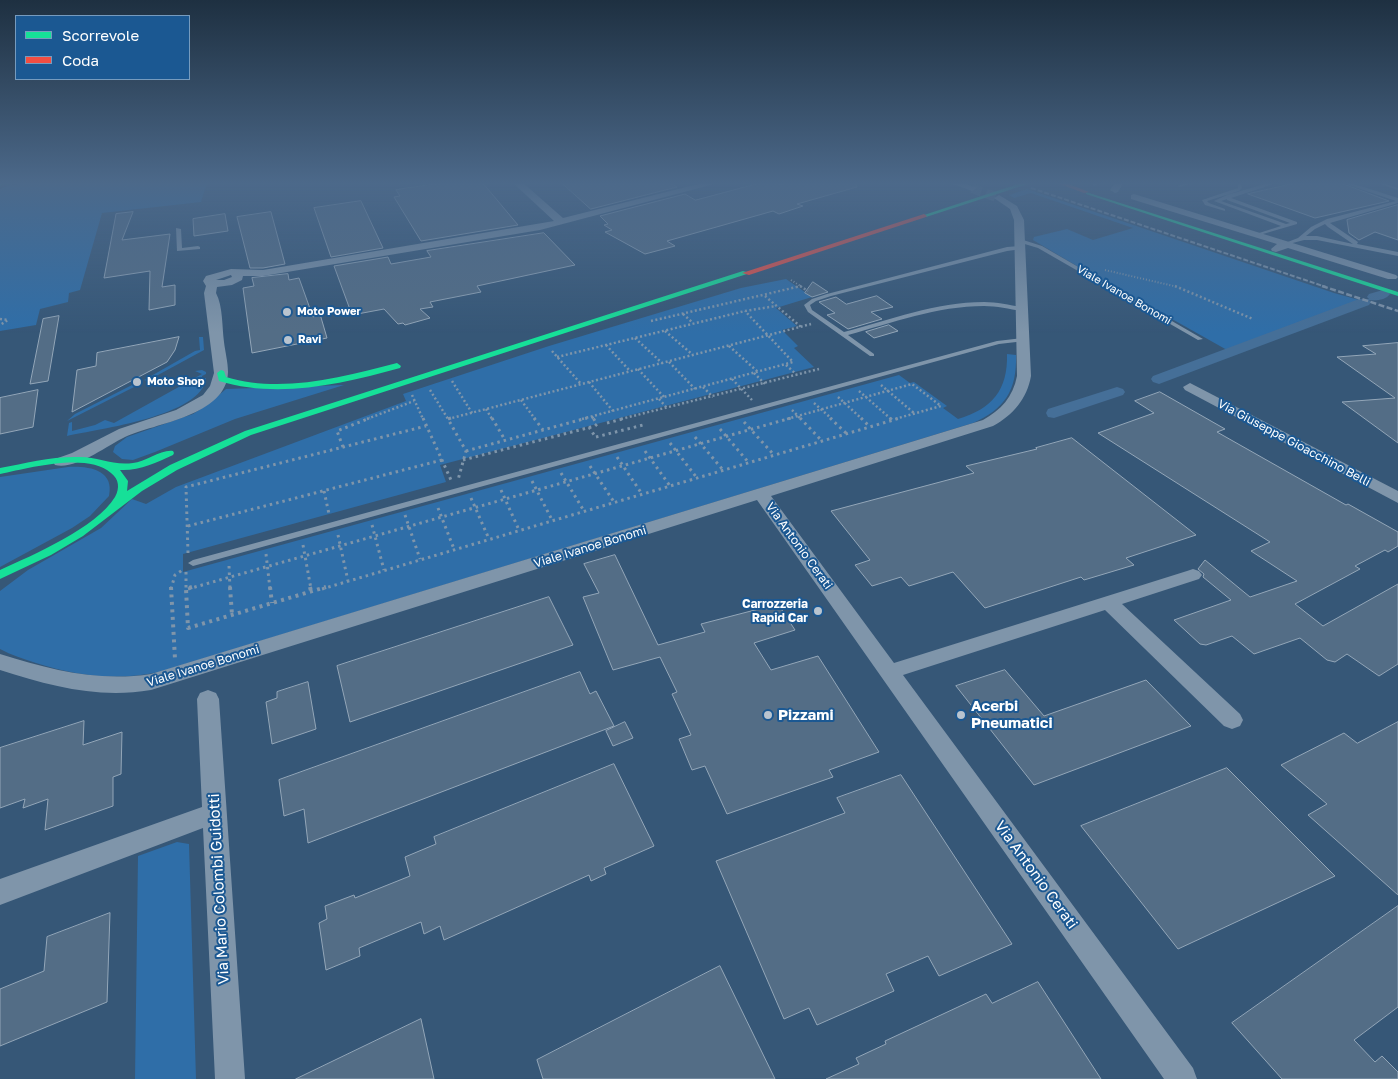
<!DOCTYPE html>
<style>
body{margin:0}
#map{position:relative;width:1398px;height:1079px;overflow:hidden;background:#365777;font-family:"Golos Text",sans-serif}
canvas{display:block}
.legend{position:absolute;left:15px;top:15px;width:175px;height:65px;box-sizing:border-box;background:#1b5892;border:1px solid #769bbe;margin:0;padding:6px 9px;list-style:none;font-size:15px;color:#fff}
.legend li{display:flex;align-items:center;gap:10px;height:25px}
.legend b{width:25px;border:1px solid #769bbe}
</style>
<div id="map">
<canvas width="1398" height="1079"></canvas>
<ul class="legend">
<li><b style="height:6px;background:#16e098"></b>Scorrevole</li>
<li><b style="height:6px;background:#f24e42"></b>Coda</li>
</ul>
</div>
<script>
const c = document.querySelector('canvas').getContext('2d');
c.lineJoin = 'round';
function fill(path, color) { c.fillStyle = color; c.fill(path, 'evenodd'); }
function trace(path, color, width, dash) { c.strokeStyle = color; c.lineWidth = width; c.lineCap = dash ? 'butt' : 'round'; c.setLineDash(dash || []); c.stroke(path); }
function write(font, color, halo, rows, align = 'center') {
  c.font = font + ' "Golos Text",sans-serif'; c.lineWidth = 4; c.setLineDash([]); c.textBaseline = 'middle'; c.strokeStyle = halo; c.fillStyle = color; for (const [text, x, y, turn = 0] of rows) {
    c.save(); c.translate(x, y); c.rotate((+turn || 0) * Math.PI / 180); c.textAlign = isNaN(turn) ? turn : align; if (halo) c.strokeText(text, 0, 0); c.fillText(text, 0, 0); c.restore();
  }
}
fill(new Path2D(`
 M33,182H207L201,202L102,213L80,290L69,293L68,302L40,309L36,325L0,331V189L9,185Z
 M1027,189L1334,293L1359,300L1227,350L1156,310L1148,308L1033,240L1034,237L1067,229L1093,240L1133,228L1031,193L1014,198L1009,195Z
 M786,279L812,297L776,308L797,326L782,330L798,346L794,348L814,367L440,465L446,482L183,554V572L899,375L910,383L914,382L947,406L943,408L958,419C992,409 1008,390 1007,354L1016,355C1017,390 1005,409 973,423L159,672C116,681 77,676 36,663C24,659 11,655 0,649V591L28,570L101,528L132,499L146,504L176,487L406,401L403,394L549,346L741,288Z
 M199,337H203L204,350L147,381L144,380L195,351L200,350Z
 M202,370L206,372V374L202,376V379L206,378C203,416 98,429 67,436L69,423L72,422V431L95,425L105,420L114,423L202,374L195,371Z
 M134,384L138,385L67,421L75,414Z
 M344,385L235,419L155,452L133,460L122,459L113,452L115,446L127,437L193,414L207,405L226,389Z
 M68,467C87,466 115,469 109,496L90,516L72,528L0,567V477Z
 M177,842L189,844L196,1079H135L138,856Z`), '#2f6ea8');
fill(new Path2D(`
 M1383,290L1388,291L1390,294C1386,300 1376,301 1369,300L1371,302L1369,305L1159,384L1153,382L1151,379L1153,376L1359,299H1369L1367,297L1369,294Z
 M1117,387L1123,389L1125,392L1123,395L1054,418L1048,417L1046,413L1048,409Z`), '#456f98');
const building = new Path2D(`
 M448,182H482L518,225L421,241L394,197L400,196L396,190Z
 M561,182H669L677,187L591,209Z
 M764,182L781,184L788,182H856L857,187L797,204L803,206L779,214L773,211L667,241L675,246L645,254L605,232L612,230L604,225L608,224L600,216L685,194L695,200Z
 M1300,182H1338L1389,201L1315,218L1248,194Z
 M361,201L383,248L331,257L314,208Z
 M1398,205V240L1375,232L1359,240L1349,233L1347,220Z
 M133,212L122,240L170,234L162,287L175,285V305L149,310L150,271L104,278L116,214Z
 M271,212L285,264L263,268H250L237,217Z
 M225,214L228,231L194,236L193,219Z
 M544,233L575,265L477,286L481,292L430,302L433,307L420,309L430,318L405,325L403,323L398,324L384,309L352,315L334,266L388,257L391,264L431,257L427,251Z
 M288,274L289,280L299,278L313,317L320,314L327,338L252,353L243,288L254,286L252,278Z
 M813,282L828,292L812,297L805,293Z
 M877,296L893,307L871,312L882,319L848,329L827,315L835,313L819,302L836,297L846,304Z
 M59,316L48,381L30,384L43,319Z
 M889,325L898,331L874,338L866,332Z
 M179,337L175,350L167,362L72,412L77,370L96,366L97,353Z
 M1398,343V443L1342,402L1395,398L1337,357L1376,354L1363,346Z
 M38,390L33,427L0,434V398Z
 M1160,392L1225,429L1217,432L1346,505L1348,504L1398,532V546L1388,552L1385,550L1355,566L1360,569L1295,604L1323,626L1398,584V664L1379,676L1347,654L1335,662L1327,660L1300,638L1254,654L1232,636L1206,645L1200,644L1174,620L1231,600L1203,577L1204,574L1198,569L1205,560L1250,597L1297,581L1251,551L1270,542L1098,433L1154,413L1135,401Z
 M1072,438L1196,535L1126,558L1134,565L1084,580L1081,577L985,608L953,572L909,586L901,577L872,586L855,565L870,560L831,511L974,473L966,466L1037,449L1036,448Z
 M615,555L658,645L705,632L701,624L778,604L795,630L754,643L771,670L818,656L879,752L829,770L833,777L727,814L705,766L692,770L679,739L691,735L672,694L677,692L660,657L613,670L583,597L599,593L584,564Z
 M549,597L573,645L350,722L337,666Z
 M1005,670L1044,716L1146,680L1191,726L1034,785L956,686Z
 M580,672L590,694L596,691L614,726L308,843L304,809L284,816L279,780Z
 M308,682L316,729L272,744L266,702L277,698V692Z
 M84,721L83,745L122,732L121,774L113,777V806L45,830L48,799L23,808L25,799L0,808V748Z
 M625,722L633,738L613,746L606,731Z
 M1398,722V895L1308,815L1327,804L1281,765L1344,733L1357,743Z
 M614,764L654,846L604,868L606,874L591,881L589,875L444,940L440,926L424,934L421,922L359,948L360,956L326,970L319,923L327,919L325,906L354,895L355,898L410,876L405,857L436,844L434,837Z
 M1227,768L1335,876L1178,949L1081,826Z
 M901,775L1012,944L939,976L928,956L886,974L894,991L817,1025L809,1008L784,1019L716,861L845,813L837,798Z
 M1398,906V1007L1354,1040L1375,1062L1382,1056L1398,1072V1079H1282L1232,1023Z
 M110,913L107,1002L0,1046V989L44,971L47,937Z
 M720,966L775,1079H543L537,1060Z
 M1038,982L1101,1079H826L859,1064L856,1058L886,1044L885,1041L986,994L992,1003Z
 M421,1019L434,1079H296Z`);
fill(building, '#536d86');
trace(building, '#93a6b8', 1);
trace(new Path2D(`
 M972,188L999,198`), '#54708b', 10, [10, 5]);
trace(new Path2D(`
 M1105,270L1178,287
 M791,280L802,287
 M797,287L801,286`), '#7f95aa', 2, [1, 2]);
trace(new Path2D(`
 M800,286L808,291
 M1175,286L1253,319
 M765,296L801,327
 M683,314L693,323
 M0,319L8,320L0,325
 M651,321L801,286
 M665,331L693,355
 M635,338L662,363
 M606,345L630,371
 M729,346L758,372
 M552,351L581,384
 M557,357L745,311L776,306
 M669,362L695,389
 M786,365L797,375
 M638,369L664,397
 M754,373L765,384
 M732,379L752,400
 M452,381L472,413
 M589,382L613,411
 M881,385L914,413
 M703,387L713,397
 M430,390L448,419
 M859,391L891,419
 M412,395L423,419
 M838,397L862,419
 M659,399L667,408
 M521,400L535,419
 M814,403L832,419
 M486,409L492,419
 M792,410L801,419
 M592,417L594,419
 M367,419L414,401
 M448,419L811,324
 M582,419L793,362L745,311
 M621,419L819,369
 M787,419L912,384L941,406L895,419`), '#7f95aa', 2.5, [2, 2.5]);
trace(new Path2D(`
 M423,418L451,480
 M451,418L448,419L466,451L458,480
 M492,418L505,440
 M534,418L543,430
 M800,418L822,441
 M830,418L846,433
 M861,418L870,427
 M890,418L892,420
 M744,422L774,455
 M607,423L626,418
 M589,427L596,438
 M720,429L749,463
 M596,437L643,425
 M695,437L723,470
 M670,443L697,478
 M343,447L337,431L370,418
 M466,451L587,418
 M645,451L670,486
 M617,457L642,494
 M463,460L595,426L597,424L593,418
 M590,466L614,502
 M561,473L584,511
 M532,481L552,520
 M501,490L519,530
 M324,491L329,514
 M471,498L489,539
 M438,508L454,549
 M405,515L420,559
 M372,525L384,570
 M188,526L442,460
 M338,535L348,581
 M303,545L311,589
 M188,553L186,487L426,426
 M266,554L270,589
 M229,566L230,589
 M186,572V589
 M171,589L175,575L184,569
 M188,589L791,418
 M322,589L900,418`), '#7f95aa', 3, [2.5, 4]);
trace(new Path2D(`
 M171,587L175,659
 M192,587L186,589L188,628L326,587
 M230,587L232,615
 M270,587L272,603
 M310,587L311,591`), '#7f95aa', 4, [3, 4.5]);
fill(new Path2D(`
 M1189,182H1198L1179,187L1177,186Z
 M1237,182H1241L1242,188L1239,191L1207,201L1209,203L1225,209V211L1205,205L1202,200L1238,188Z
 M1271,182H1280L1231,198L1297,222V224L1256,236V234L1281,226L1214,201L1227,195ZM1227,199V200L1290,223L1286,224L1221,201Z
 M1340,182H1348L1398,198V203L1330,223L1358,242L1357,244L1398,252V256L1317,240H1304L1285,245V243L1298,238L1311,227L1327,219L1396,201ZM1325,224L1328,227L1353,244L1317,236H1306L1315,229Z
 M1373,182H1381L1398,188V190Z
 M176,228L181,229L182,248L198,246L200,247V249L177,251Z
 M1020,239L1042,246L1203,339L1198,340L1038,248L1018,242L1017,241Z
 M1020,246L1022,247V249L1007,251L831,296L816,301L810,305L812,310L844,332C890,320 936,302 984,302C997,302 1009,305 1022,307L1025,309L1022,311C1009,309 997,306 984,306C937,306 892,323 848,335L874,354V356H870L808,312L804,305L812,299L827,294L1007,247Z
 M1023,338L1026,340L1025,341L999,344L193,566L188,563L193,560L997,341Z`), '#7f95aa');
fill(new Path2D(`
 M512,182H522L563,218L706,182H722L540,230L263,276H243L242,280L232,285L217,287L216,293C223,306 222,327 224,342C225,351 228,362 228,372C227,416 155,423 125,437C106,446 76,470 55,465L53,462L55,459L72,453L119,429L176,410L203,395L210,386L214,373L204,293L206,286L203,281L206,276L231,269L263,270L554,221ZM231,275L232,277L224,280H216Z
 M947,182H962L977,188L972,191Z
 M1093,182H1108L1093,186Z
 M1115,182H1124L1118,192L1115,193L1110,190Z
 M1134,194L1396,275L1398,277L1396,279H1388L1288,248L1276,252L1272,251L1271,249L1277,244L1131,199V195Z
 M999,195L1017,206L1024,220L1031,376C1027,399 1013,415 993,426L771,496L894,663L1187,571L1193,569L1199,571L1202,575L1199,579L1122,604L1240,714L1243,720L1240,726L1232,729L1224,726L1105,610L903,675L1193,1068L1197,1079H1164L757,500L151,690C98,699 50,686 0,670V654C51,670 98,682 151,674L983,420C1001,410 1013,397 1017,376L1014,220L1010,209L994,198Z
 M1190,383L1398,491V503L1185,390L1183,387Z
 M208,690L216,693L219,699L245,1079H215L203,828L0,905V879L202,807L197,699L200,693Z`), '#7f95aa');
fill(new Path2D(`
 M0,182H7L0,186Z
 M1024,182H1034L926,217L921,216Z
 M1086,192L1398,292V296L1086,194Z
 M743,271L750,273L251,435L177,470L142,491L83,536L51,555L0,579V570C33,555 96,528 115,497C120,488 119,479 111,473C87,452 29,468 0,474V468C26,463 53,456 80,457C98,457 114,466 133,463C145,462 162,449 173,451L174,453L173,455C156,463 139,471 120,470L128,481L127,491L170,465L245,431Z
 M397,363L401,366L400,368C341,384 279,399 219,381L217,373L221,370L224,371L226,377C282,394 342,377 397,363Z`), '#16e098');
fill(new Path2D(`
 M1054,182H1064L1089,192L1084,193Z
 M924,214L927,216L926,217L749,275L742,273Z`), '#f24e42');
trace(new Path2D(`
 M1031,188L1326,287`), '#7e93a9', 2, [5, 2]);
trace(new Path2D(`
 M1322,286L1398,311`), '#7e93a9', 2.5, [6, 2.5]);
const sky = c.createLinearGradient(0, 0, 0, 333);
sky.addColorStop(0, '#1e3041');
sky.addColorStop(0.55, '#4c698a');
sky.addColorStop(1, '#4c698a00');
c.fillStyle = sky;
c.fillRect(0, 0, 1398, 333);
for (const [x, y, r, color] of [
 [287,312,5,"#b9c4cf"],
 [288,340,5,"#b9c4cf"],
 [137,382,5,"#b9c4cf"],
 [818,611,5,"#b9c4cf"],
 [768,715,5,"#b9c4cf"],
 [961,715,5,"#b9c4cf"]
]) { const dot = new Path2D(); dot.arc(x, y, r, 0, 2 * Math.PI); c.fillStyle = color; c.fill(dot); trace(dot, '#1b5892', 2); }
write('11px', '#fff', '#1b5892', [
 ["Viale Ivanoe Bonomi",1124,295,30]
]);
write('bold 11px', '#fff', '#1b5892', [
 ["Moto Power",297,312],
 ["Ravi",298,340],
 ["Moto Shop",147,382]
], 'left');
write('12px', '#fff', '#1b5892', [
 ["Via Giuseppe Gioacchino Belli",1294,443,28],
 ["Via Antonio Cerati",799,546,54],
 ["Viale Ivanoe Bonomi",590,547,-17],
 ["Viale Ivanoe Bonomi",203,666,-17]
]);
write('bold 12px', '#fff', '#1b5892', [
 ["Carrozzeria",808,604],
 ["Rapid Car",808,618]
], 'right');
write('bold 15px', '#fff', '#1b5892', [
 ["Acerbi",971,706],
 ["Pneumatici",971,723],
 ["Pizzami",778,715]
], 'left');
write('15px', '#fff', '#1b5892', [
 ["Via Antonio Cerati",1036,875,54],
 ["Via Mario Colombi Guidotti",219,889,-93]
]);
</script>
